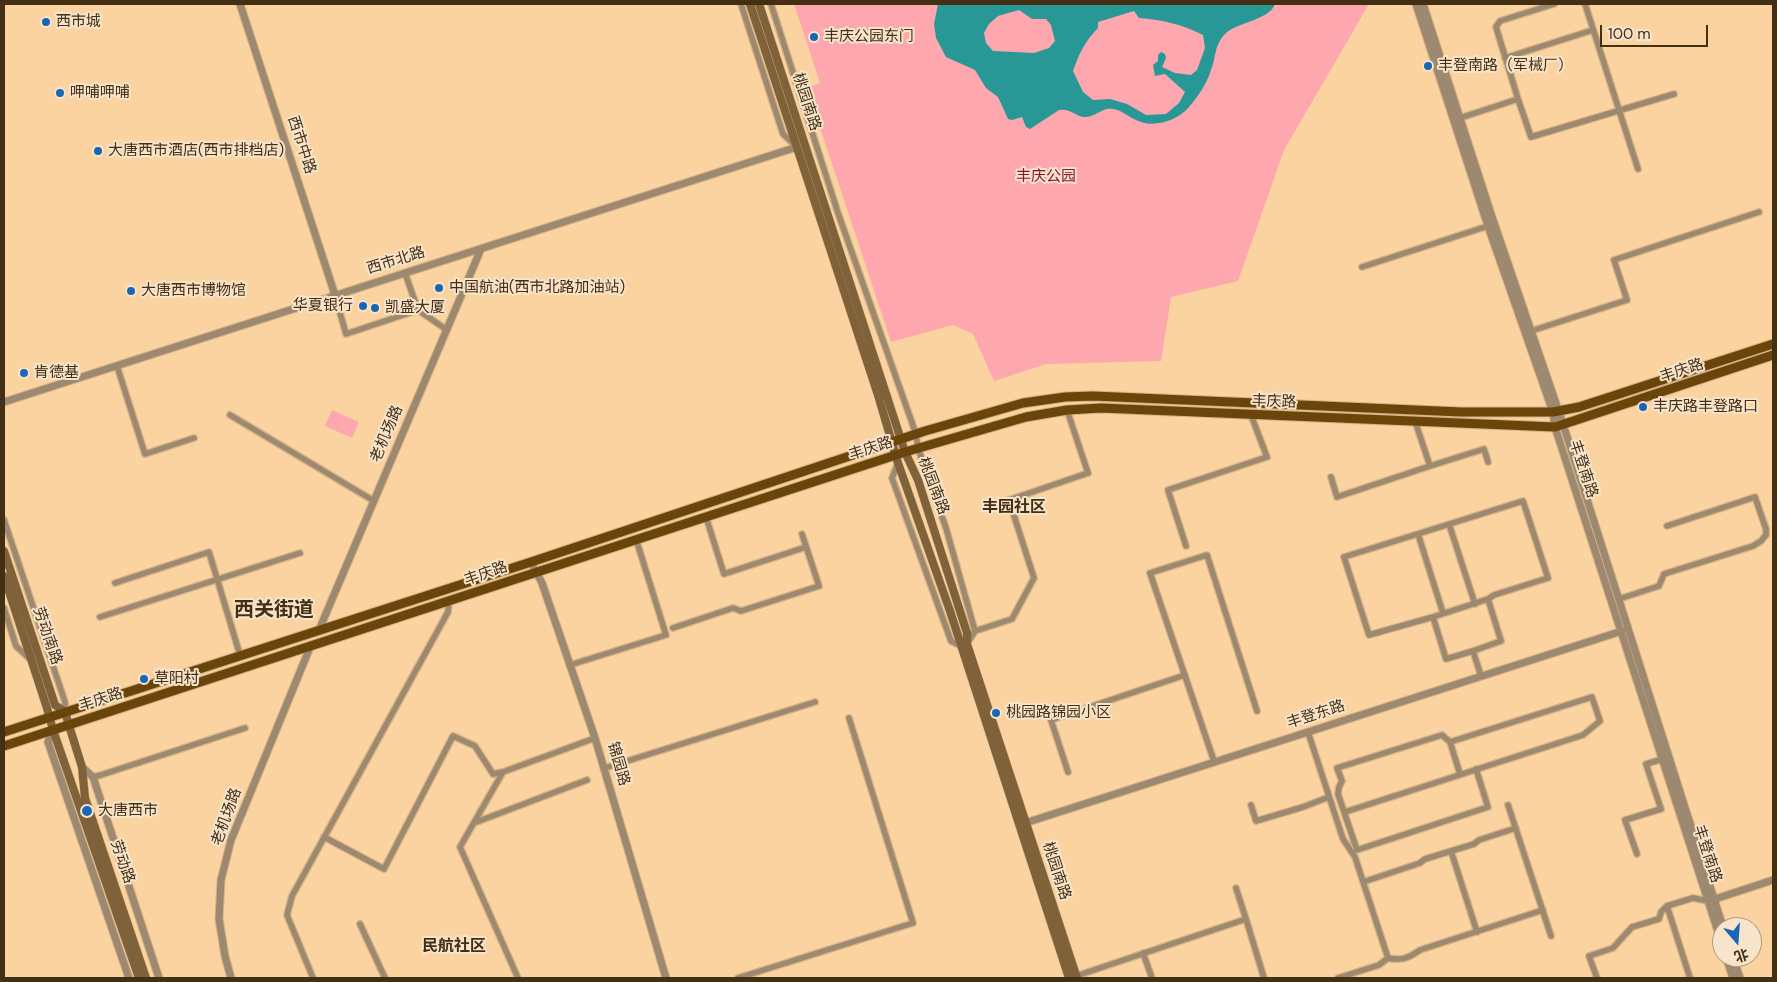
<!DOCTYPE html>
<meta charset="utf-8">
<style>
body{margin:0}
#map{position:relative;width:1777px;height:982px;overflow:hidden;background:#fad3a0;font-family:"DM Sans","Noto Sans SC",sans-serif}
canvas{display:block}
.frame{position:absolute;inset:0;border:5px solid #432f14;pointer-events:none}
.north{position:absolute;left:1712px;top:917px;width:50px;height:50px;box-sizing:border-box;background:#f7e4cb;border:1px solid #af9c82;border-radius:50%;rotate:162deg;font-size:14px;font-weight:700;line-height:20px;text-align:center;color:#432f14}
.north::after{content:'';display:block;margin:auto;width:18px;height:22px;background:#1a66b6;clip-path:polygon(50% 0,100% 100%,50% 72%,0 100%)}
.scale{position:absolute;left:1600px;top:25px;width:108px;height:22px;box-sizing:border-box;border:2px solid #432f14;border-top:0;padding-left:6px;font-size:15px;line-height:18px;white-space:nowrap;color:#432f14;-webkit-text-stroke:4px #f7e4cb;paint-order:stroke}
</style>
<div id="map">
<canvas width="1777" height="982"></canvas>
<div class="frame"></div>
<div class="north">北</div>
<div class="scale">100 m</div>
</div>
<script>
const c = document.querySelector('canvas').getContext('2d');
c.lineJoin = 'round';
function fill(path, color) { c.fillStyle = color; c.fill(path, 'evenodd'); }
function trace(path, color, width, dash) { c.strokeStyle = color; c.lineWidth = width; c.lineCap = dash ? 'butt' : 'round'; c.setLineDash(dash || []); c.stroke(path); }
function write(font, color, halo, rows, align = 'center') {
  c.font = font + ' "DM Sans","Noto Sans SC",sans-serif'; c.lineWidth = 4; c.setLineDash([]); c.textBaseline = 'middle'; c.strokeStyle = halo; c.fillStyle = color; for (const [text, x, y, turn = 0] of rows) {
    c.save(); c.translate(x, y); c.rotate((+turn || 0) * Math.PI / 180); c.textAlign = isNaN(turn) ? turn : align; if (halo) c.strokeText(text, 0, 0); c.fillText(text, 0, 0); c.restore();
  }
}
fill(new Path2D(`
 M794,4H1369L1284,150L1238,281L1171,297L1161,361L1046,364L994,381L973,334L953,325L891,342L807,88L820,83Z
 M332,410L359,422L352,438L325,426Z`), '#fea7af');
fill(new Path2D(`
 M938,4H1275C1269,21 1235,22 1224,35C1214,46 1216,58 1211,70C1207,83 1198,97 1189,107C1176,122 1151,129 1134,119C1127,116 1121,110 1113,109C1102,107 1094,118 1084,117C1075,116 1070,108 1059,110L1030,129L1026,127L1022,117L1012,120L1008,119L998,97L986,88L975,70L946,57L936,38L934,24ZM1019,10L1032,19H1046L1051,25L1055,41L1049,48L1034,53L993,51L986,43L984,33L989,24L998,16ZM1134,11L1139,18C1162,20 1182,24 1203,35L1205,48L1197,70L1191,75L1175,73L1162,67L1166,58L1165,54L1161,52L1158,55V61L1153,65L1155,76L1165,74L1185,92L1179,103L1166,114L1146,115L1127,104L1110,99L1093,100L1083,92L1073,71C1079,54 1085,41 1098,28V22Z`), '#289897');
const minor = new Path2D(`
 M741,4L783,134L797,147
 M771,4L838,213L916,434L918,448L946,528L975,631L967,644
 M1585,4L1638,169
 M1505,58L1593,30
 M1518,99L1496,27L1500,21L1554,4
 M1460,118L1518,99L1531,137L1674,94
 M1362,267L1488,226
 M405,273L418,310L447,330
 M335,295L346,334L418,310
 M1531,331L1627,300L1614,260L1759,212
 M117,366L145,454L194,438
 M230,415L374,501
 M898,463L892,478L951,641L961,646
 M1430,466L1484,449L1488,462
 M1331,477L1337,497L1430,466L1415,421
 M706,517L724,574L806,547
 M4,520L61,690L65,702V712
 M1449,524L1475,604
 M1418,534L1443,613
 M1186,546L1168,490L1267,457L1251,415
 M115,583L209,552L240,655
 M1619,599L1659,586L1664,574L1753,546L1761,541L1766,535V529L1755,497L1667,526
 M4,608L16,646L31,660
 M100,617L300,553
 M1433,617L1369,635L1344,557L1523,501L1548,578L1494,595L1488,599
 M673,628L733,608L741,611L819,586L802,534
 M975,631L1012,619L1034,578L1009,500L1088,473L1067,410
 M1473,651L1446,659L1433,617L1488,599L1501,641L1473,651L1481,676
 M570,665L666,635L636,539
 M1308,732L1343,839L1355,857L1388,958
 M1450,742L1442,735L1337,768L1342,781L1339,787L1338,794L1357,850L1488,807L1476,769
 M1214,761L1150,573L1207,555L1257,711
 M605,768L815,702
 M1068,772L1051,720L1185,675
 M93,777L101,775L245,728
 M1251,805L1256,821L1303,807L1329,797
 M1508,805L1551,936
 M1345,812L1583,735L1600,721L1592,697L1450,742L1460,774
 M474,823L587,780
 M324,837L384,869L453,736L475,746L493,774L503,772
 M1451,851L1477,932
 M1637,854L1625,820L1661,809L1646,764L1663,759
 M1363,882L1420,863L1425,859L1474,844L1479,840L1516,828
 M1667,906L1690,978
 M1246,919L1264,978
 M360,924L385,978
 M1143,953L1152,978
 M1076,976L1246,919L1236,888
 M313,978L287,915L292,896L448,612L449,601
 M518,978L460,847L503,772L595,738
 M738,978L913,923L849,718
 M1338,978L1379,965L1388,958C1401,961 1409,958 1420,950L1543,910
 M1597,978L1589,956L1613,948L1632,927L1659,919L1661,912L1667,906L1693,898L1708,901`);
const tertiary = new Path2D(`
 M240,4L335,295
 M1416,4L1488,226L1553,412L1555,427L1722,944
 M1423,4L1492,217L1563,424L1723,927
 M4,402L797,147
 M531,562L542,583L595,738L666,978
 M319,630L481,249
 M53,730L48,742L129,978
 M82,767L93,777L159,978
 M1022,824L1622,631
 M1712,900L1773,880
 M1726,957L1733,978
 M1733,957L1740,978
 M231,978L225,956L219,919L221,880L231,840L311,645`);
const secondary = new Path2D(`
 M750,4L878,395L898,463L950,611L1069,978
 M759,4L905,452L918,480L967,633V644L1077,978
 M4,551L55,705L65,712L72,735L82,767L85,798L146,978
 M4,576L47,708L53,730L139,978`);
const primary = new Path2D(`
 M4,732L531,562L925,431L1023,403L1065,397L1093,396L1461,412H1553L1579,407L1773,344
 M4,746L905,452L1026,417L1067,410L1101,408L1555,427L1773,355`);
trace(minor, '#d5b284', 8);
trace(tertiary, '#d5b284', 9);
trace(secondary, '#d5b284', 9);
trace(primary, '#d5b284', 11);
trace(minor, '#9d896f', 5.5);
trace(tertiary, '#9d896f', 7);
trace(secondary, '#7f613a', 8);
trace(primary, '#69450b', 9);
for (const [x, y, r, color] of [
 [46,22,5,"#1a66b6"],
 [814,37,5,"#1a66b6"],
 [1428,66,5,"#1a66b6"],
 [60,93,5,"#1a66b6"],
 [98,151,5,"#1a66b6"],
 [439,288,5,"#1a66b6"],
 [131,291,5,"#1a66b6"],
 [363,306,5,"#1a66b6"],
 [375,308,5,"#1a66b6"],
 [24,373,5,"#1a66b6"],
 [1643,407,5,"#1a66b6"],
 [144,679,5,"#1a66b6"],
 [996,713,5,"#1a66b6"],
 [87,811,6,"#1a66b6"]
]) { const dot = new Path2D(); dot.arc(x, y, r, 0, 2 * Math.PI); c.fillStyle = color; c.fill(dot); trace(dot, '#f7e4cb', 2); }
write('15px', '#432f14', '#f7e4cb', [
 ["西市城",56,22],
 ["丰庆公园东门",824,37],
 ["丰登南路（军械厂）",1438,66],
 ["呷哺呷哺",70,93],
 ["大唐西市酒店(西市排档店)",108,151],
 ["中国航油(西市北路加油站)",449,288],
 ["大唐西市博物馆",141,291],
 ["华夏银行",353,306,"right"],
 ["凯盛大厦",385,308],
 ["肯德基",34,373],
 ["丰庆路丰登路口",1653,407],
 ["草阳村",154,679],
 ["桃园路锦园小区",1006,713],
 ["大唐西市",98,811]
], 'left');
write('15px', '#432f14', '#f7e4cb', [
 ["桃园南路",806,102,72],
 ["西市中路",301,145,72],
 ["西市北路",396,261,-17],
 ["丰庆路",1682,371,-18],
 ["丰庆路",1274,402,2],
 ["老机场路",387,434,-67],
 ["丰庆路",871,449,-18],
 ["丰登南路",1583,469,72],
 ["桃园南路",933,486,69],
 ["丰庆路",486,574,-19],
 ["劳动南路",47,636,71],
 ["丰庆路",101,700,-18],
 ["丰登东路",1316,715,-18],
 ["锦园路",618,764,74],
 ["老机场路",227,817,-70],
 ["丰登南路",1707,854,72],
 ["劳动路",122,862,71],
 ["桃园南路",1056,871,72]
]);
write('15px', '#891332', '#f7e4cb', [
 ["丰庆公园",1046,177]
]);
write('bold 16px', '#432f14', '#f7e4cb', [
 ["丰园社区",1014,508],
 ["民航社区",454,947]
]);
write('bold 20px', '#432f14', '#f7e4cb', [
 ["西关街道",274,611]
]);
</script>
